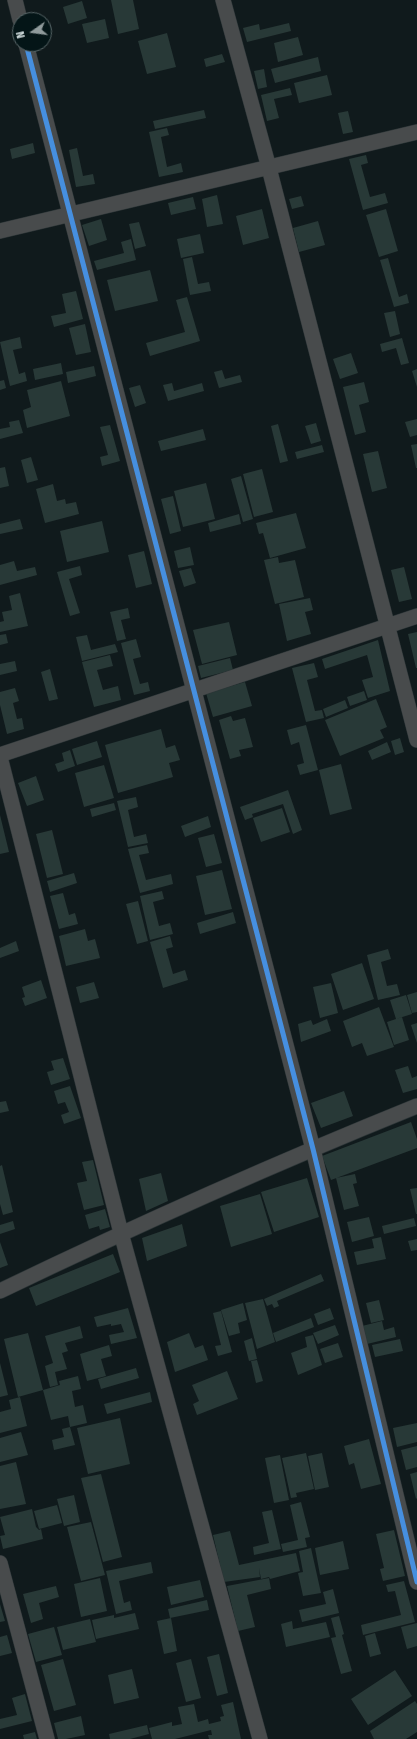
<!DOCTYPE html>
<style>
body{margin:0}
#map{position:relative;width:417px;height:1739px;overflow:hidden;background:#101a1c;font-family:"Fira Sans Condensed",sans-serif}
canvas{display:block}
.north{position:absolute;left:12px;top:12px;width:40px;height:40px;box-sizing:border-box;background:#041517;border:1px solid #586668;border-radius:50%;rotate:256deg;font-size:11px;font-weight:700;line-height:16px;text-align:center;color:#d5e0e1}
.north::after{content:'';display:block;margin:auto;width:14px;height:18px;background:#909b9c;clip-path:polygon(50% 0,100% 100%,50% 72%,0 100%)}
</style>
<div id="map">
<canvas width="417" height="1739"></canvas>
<div class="north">N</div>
</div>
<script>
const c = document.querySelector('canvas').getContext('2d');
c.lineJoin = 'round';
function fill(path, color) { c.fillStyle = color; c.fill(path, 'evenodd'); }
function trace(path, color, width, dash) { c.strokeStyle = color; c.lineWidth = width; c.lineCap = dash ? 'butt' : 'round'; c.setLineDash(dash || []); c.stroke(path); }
fill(new Path2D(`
 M111,0H133L139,29L118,34Z
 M82,1L87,18L68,24L63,7Z
 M105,19L109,38L87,43L82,24Z
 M289,23L291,31L247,42L243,28L259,24L260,30Z
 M167,33L176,67L147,74L138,41Z
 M298,37L303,55L278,62L274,43Z
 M222,54L225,62L206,67L204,59Z
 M318,57L321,71L275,83L271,69Z
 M264,69L267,87L258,89L254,71Z
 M327,75L332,95L299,103L294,83Z
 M290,88L292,95L274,99L279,118L267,121L261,95Z
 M204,110L206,118L155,129L153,121Z
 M348,111L353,132L343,134L338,113Z
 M167,128L169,135L161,137L167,167L181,163L183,172L159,177L149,132Z
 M33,143L35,153L12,159L10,149Z
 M77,148L83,176L93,174L95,184L76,187L69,150Z
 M366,155L368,163L361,165L370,197L385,193L388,203L363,210L349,159Z
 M217,195L223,224L207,227L202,199Z
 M301,196L304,206L292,209L289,199Z
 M193,197L196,209L171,215L168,203Z
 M262,209L269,238L243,245L236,216Z
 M386,209L398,251L379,257L366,215Z
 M101,219L107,240L89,246L82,225Z
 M318,221L325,245L299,252L293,228Z
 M139,222L146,246L135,249L129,224Z
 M200,234L204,253L181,258L177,239Z
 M131,239L136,260L97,270L94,261L124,253L121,242Z
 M192,257L198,284L209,282L211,291L190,295L183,259Z
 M388,258L399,297L407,294L409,303L394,307L380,260Z
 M150,270L158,301L115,311L107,280Z
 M76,291L83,319L54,327L51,316L66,313L62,294Z
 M187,297L200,341L150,356L146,343L185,332L176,300Z
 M395,311L400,334L390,337L384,313Z
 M85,324L91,352L76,355L69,328Z
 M20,337L22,348L13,350L19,374L25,372L27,381L10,386L0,342Z
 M402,338L409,363L401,365L396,348L382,352L380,344Z
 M351,353L358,373L340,379L333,359Z
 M61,363L63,374L35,380L33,369Z
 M94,366L96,376L68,383L66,372Z
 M417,369V387L412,371Z
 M222,370L225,379L240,375L242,382L219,388L214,372Z
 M4,380L6,388L0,390V381Z
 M61,381L70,416L27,428L23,410L31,407L27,390Z
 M364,382L369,402L359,405L366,432L355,435L343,387Z
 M172,383L174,391L202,383L204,391L168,401L163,385Z
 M140,385L146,403L135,407L129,388Z
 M417,419V435L410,437L405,422Z
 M19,420L23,433L0,439V429L10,427L9,422Z
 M316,423L321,441L311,444L305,426Z
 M278,424L288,461L280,463L271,426Z
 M110,425L120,461L102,466L100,457L108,455L100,427Z
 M203,429L206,440L161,451L158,441Z
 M417,444V468H416L411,445Z
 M322,445L324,452L297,459L295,452Z
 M378,451L387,488L372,492L363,454Z
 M31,457L38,480L27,483L21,460Z
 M5,467L9,486L0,488V468Z
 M262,469L273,512L254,517L243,474Z
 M241,476L253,519L243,522L231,479Z
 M206,483L215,519L183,527L174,491Z
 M53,484L57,501L65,499L66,504L76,502L79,514L45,523L36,489Z
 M173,496L181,531L170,534L161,499Z
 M296,513L306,548L270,558L263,533L259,534L256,523Z
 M239,514L241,524L210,532L208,523Z
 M20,519L23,529L0,534V524Z
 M102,521L109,552L67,562L60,531Z
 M190,547L194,565L178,568L174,551Z
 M144,551L152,584L136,588L128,555Z
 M278,557L279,563L295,560L304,597L275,604L264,560Z
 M14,561L17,571L35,567L37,575L0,585V565Z
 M80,566L82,575L69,579L80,613L70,616L57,572Z
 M404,567L412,599L399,602L391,570Z
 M191,568L196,583L184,587L179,571Z
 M20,593L28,626L0,632V622L4,621L2,612L12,610L9,596Z
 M310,598L313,610L305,612L311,634L287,641L279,604Z
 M128,608L130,618L121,620L126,639L117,641L110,612Z
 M229,622L237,655L202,664L193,630Z
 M417,632V668H416L408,634Z
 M6,634L8,643L0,645V635Z
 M87,635L91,650L115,644L118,652L82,661L76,637Z
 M136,639L141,657L133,659L140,684L148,682L150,691L134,695L121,643Z
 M378,640L390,691L368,698L362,680L373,677L367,655L325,669L322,659Z
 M110,655L113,666L97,670L103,690L118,686L121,700L94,707L82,662Z
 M230,658L233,670L201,678L198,666Z
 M15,661L17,671L0,675V664Z
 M314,663L318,677L307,680L315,711L322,710L324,718L306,722L292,668Z
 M50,669L58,699L49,701L41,672Z
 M245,682L252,706L213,717L206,693Z
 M15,688L19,701L13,703L17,719L22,718L24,729L7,734L0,705V692Z
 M364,691L367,700L350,706L347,697Z
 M376,699L387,727L380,730L384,738L340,756L325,720Z
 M345,700L348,708L326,717L323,709Z
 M231,716L233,721L245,718L253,747L239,750L241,756L230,759L219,720Z
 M306,725L318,770L300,775L297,765L304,763L299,742L291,745L287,730Z
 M161,729L166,748L175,745L180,760L169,763L173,777L118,793L105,745Z
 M400,738L404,752L395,755L391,741Z
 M97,741L102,757L77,765L72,749Z
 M387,742L391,752L372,760L368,751Z
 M70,750L75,766L58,772L55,764L64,761L62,753Z
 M341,764L352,809L330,815L319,770Z
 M104,765L114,798L84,807L75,773Z
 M36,776L44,800L27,806L18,783Z
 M288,790L302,830L293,834L283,804L252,814L253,817L245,820L240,807Z
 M136,797L138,807L128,810L134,837L146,834L148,843L128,847L117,801Z
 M114,803L116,810L92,817L90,809Z
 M282,808L290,832L261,842L253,818Z
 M0,815L9,852L0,854Z
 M208,816L211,827L185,837L181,826Z
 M52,830L63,874L47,878L36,834Z
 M214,834L222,863L206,867L198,838Z
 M147,845L149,853L139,855L146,880L171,874L173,884L140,893L128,849Z
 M222,870L232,909L205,915L196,876Z
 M74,873L77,883L50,892L47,881Z
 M162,891L164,899L153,902L159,926L170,923L173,934L150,940L140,896Z
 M63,893L69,915L75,913L78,924L59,929L50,896Z
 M138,901L148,941L137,944L126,904Z
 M233,912L236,923L200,934L197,923Z
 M85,929L88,941L95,939L100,958L66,966L59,936Z
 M170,936L173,947L166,949L173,974L185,970L188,980L163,988L150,942Z
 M16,941L19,951L0,958V948Z
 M388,949L391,959L381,962L387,986L397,984L400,995L378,1000L367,955Z
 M362,963L374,999L343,1010L331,974Z
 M41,980L47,998L25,1006L22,998L25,997L22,987Z
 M94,982L99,998L80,1003L76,987Z
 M331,983L338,1013L320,1018L313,987Z
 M417,992V1012L412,1013L407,995Z
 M406,995L412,1014L396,1019L390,1000Z
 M379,1007L394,1047L367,1056L362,1043L352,1047L343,1021Z
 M402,1017L409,1040L394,1045L387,1022Z
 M327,1019L331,1031L301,1042L298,1024L311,1020L313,1025Z
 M417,1023V1043L411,1025Z
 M63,1058L70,1079L51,1085L47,1072L54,1070L51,1061Z
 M408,1066L412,1078L417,1076V1089L403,1093L395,1070Z
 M70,1086L81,1118L64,1124L61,1115L69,1112L65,1102L58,1104L54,1091Z
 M344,1091L353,1116L321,1128L311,1103Z
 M6,1101L9,1111L0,1113V1102Z
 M411,1122L417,1139V1148L331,1180L322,1156Z
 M93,1160L104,1205L84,1210L77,1183L87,1181L82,1162Z
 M2,1165L13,1212L3,1215L0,1204V1166Z
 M161,1173L168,1201L146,1211L139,1179Z
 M355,1174L357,1183L353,1184L359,1206L344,1210L336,1178Z
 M307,1178L319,1217L274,1232L261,1192Z
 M417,1188V1214H416L410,1189Z
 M260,1194L272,1234L231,1247L220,1206Z
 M105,1209L110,1227L100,1230L99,1226L89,1229L85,1215Z
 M369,1217L374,1236L352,1242L347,1222Z
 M414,1218L416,1226L384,1234L382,1226Z
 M13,1221L15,1229L0,1234V1225Z
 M182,1224L187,1246L147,1261L142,1238Z
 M381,1237L386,1259L357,1265L354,1252L374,1248L372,1239Z
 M417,1239V1250L411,1251L408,1241Z
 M0,1242L8,1265L0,1268Z
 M113,1254L120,1272L36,1306L29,1288Z
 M321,1274L324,1281L277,1301L279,1306L274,1308L272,1304L267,1306L264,1299Z
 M263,1299L275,1342L257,1349L245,1303Z
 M379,1300L384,1320L371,1323L366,1303Z
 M243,1303L247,1320L238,1323L240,1333L229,1336L221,1310Z
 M128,1308L137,1338L111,1344L109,1335L124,1332L121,1324L111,1326V1324L97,1327L94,1317Z
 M330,1308L334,1319L318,1325L314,1314Z
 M221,1311L232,1352L218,1356L215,1346L221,1345L213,1313Z
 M311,1318L314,1327L276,1342L273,1333Z
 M382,1321L384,1330L394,1327L396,1337L367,1344L362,1326Z
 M335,1325L339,1335L318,1344L313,1333Z
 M80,1326L83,1338L65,1343L68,1351L62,1353L67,1369L55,1372L58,1385L50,1387L45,1366L53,1363L45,1336Z
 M28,1333L43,1390L18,1397L4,1339Z
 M189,1333L195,1348L203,1345L208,1360L175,1372L167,1342Z
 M313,1335L322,1365L298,1375L291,1353L307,1347L305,1337Z
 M252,1338L257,1359L249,1361L244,1341Z
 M400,1339L403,1351L375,1357L372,1345Z
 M338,1343L343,1357L325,1363L320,1349Z
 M109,1345L112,1356L101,1359L106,1376L87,1381L80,1354Z
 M257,1360L263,1381L256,1383L251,1361Z
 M0,1363L8,1395L0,1397Z
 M136,1368L139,1378L101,1389L98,1379Z
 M227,1371L238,1399L197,1415L193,1404L199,1401L192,1385Z
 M78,1376L81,1389L72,1391L75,1407L83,1405L87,1423L70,1427L68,1416L51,1420L43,1390L60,1385L59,1381Z
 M150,1392L152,1402L107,1414L104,1404Z
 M20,1397L27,1426L0,1433V1412L11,1409L9,1400Z
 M120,1418L130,1464L88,1474L77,1428Z
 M417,1423V1442L397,1447L393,1428Z
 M70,1427L75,1445L54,1450L52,1440L64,1437L62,1429Z
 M21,1432L28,1455L0,1462V1438Z
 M369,1439L381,1484L361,1489L354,1463L349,1465L344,1446Z
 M417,1446V1467L406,1470L401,1450Z
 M306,1453L314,1489L296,1493L297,1497L291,1498L282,1458Z
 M322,1453L329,1487L315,1490L308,1456Z
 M280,1455L289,1500L274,1503L265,1458Z
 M16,1462L26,1504L0,1509V1466Z
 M417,1472V1498L416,1499L410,1474Z
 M101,1474L122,1557L103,1562L81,1478Z
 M74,1495L80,1522L64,1526L57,1499Z
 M301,1502L310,1537L305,1538L307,1547L283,1552L281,1544L298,1540L290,1505Z
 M57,1505L62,1523L39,1529L34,1511Z
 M32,1509L36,1527L39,1530L41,1529L43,1539L3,1549L0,1536L5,1535L0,1517Z
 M272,1510L281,1549L254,1555L253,1547L269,1543L262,1512Z
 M91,1522L105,1575L81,1581L67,1527Z
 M394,1530L405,1576L383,1581L380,1569L384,1568L376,1534Z
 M230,1531L239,1565L296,1553L300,1571L270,1579L269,1577L261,1579L259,1568L260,1577L224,1582L213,1535Z
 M343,1541L349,1569L320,1575L315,1548Z
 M311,1548L321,1593L303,1596L298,1573L303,1572L299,1551Z
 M151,1562L153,1573L119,1581L124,1603L130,1601L132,1610L116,1614L106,1571Z
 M100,1578L107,1611L81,1617L74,1584Z
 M269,1578L271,1589L247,1595L255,1627L238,1631L227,1586Z
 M200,1580L204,1597L171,1605L167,1587Z
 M404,1581L415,1622L363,1635L361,1625L401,1615L395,1591L388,1592L386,1585Z
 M56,1586L59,1597L39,1603L43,1619L31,1623L23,1594Z
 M333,1589L339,1613L302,1622L299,1610L326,1604L323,1592Z
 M207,1600L209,1610L170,1618L168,1609Z
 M0,1604L5,1621L0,1622Z
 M135,1613L139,1629L96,1639L92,1620L114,1615V1618Z
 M339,1616L344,1634L342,1635L352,1671L341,1674L331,1638L336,1637L331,1618Z
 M171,1618L177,1651L164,1654L157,1621Z
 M90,1619L96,1642L63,1650L57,1627Z
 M292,1621L293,1629L326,1622L330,1637L286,1647L281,1624Z
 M417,1623V1646L407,1649L401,1627Z
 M54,1627L62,1655L36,1662L28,1634Z
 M375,1633L381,1654L370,1657L365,1636Z
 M7,1635L12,1653L0,1656V1637Z
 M219,1654L228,1693L217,1696L207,1657Z
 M63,1659L76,1705L54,1711L41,1665Z
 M191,1659L201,1698L186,1702L176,1663Z
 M132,1669L139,1698L114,1704L108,1675Z
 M395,1670L412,1696L368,1725L351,1699Z
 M25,1694L32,1721L0,1729V1719L17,1715L12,1698Z
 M415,1701L417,1704V1732L406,1739H374L370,1731Z
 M233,1702L241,1739H209L208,1735H212L211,1730L175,1739H152L149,1728L172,1722V1726L182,1724L178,1707L194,1704L198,1722L208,1719L209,1724L221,1721L220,1717L224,1716L221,1705Z
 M81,1716L85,1735L66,1739H58L54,1723Z
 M147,1725L149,1734L130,1739H110L109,1734Z
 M35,1732L37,1739H24L23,1735Z`), '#283937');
const street = new Path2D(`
 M15,0L20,20
 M223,0L269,168L417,740
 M26,44L313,1149L417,1582
 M0,231L417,132
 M0,755L417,616
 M0,757L121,1233L260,1739
 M0,1291C137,1225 276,1163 417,1106
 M0,1563L47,1739`);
trace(street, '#2c3537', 16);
trace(street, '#484b4c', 15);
trace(new Path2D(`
 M26,44L313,1149L417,1582`), '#468fdf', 5);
</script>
